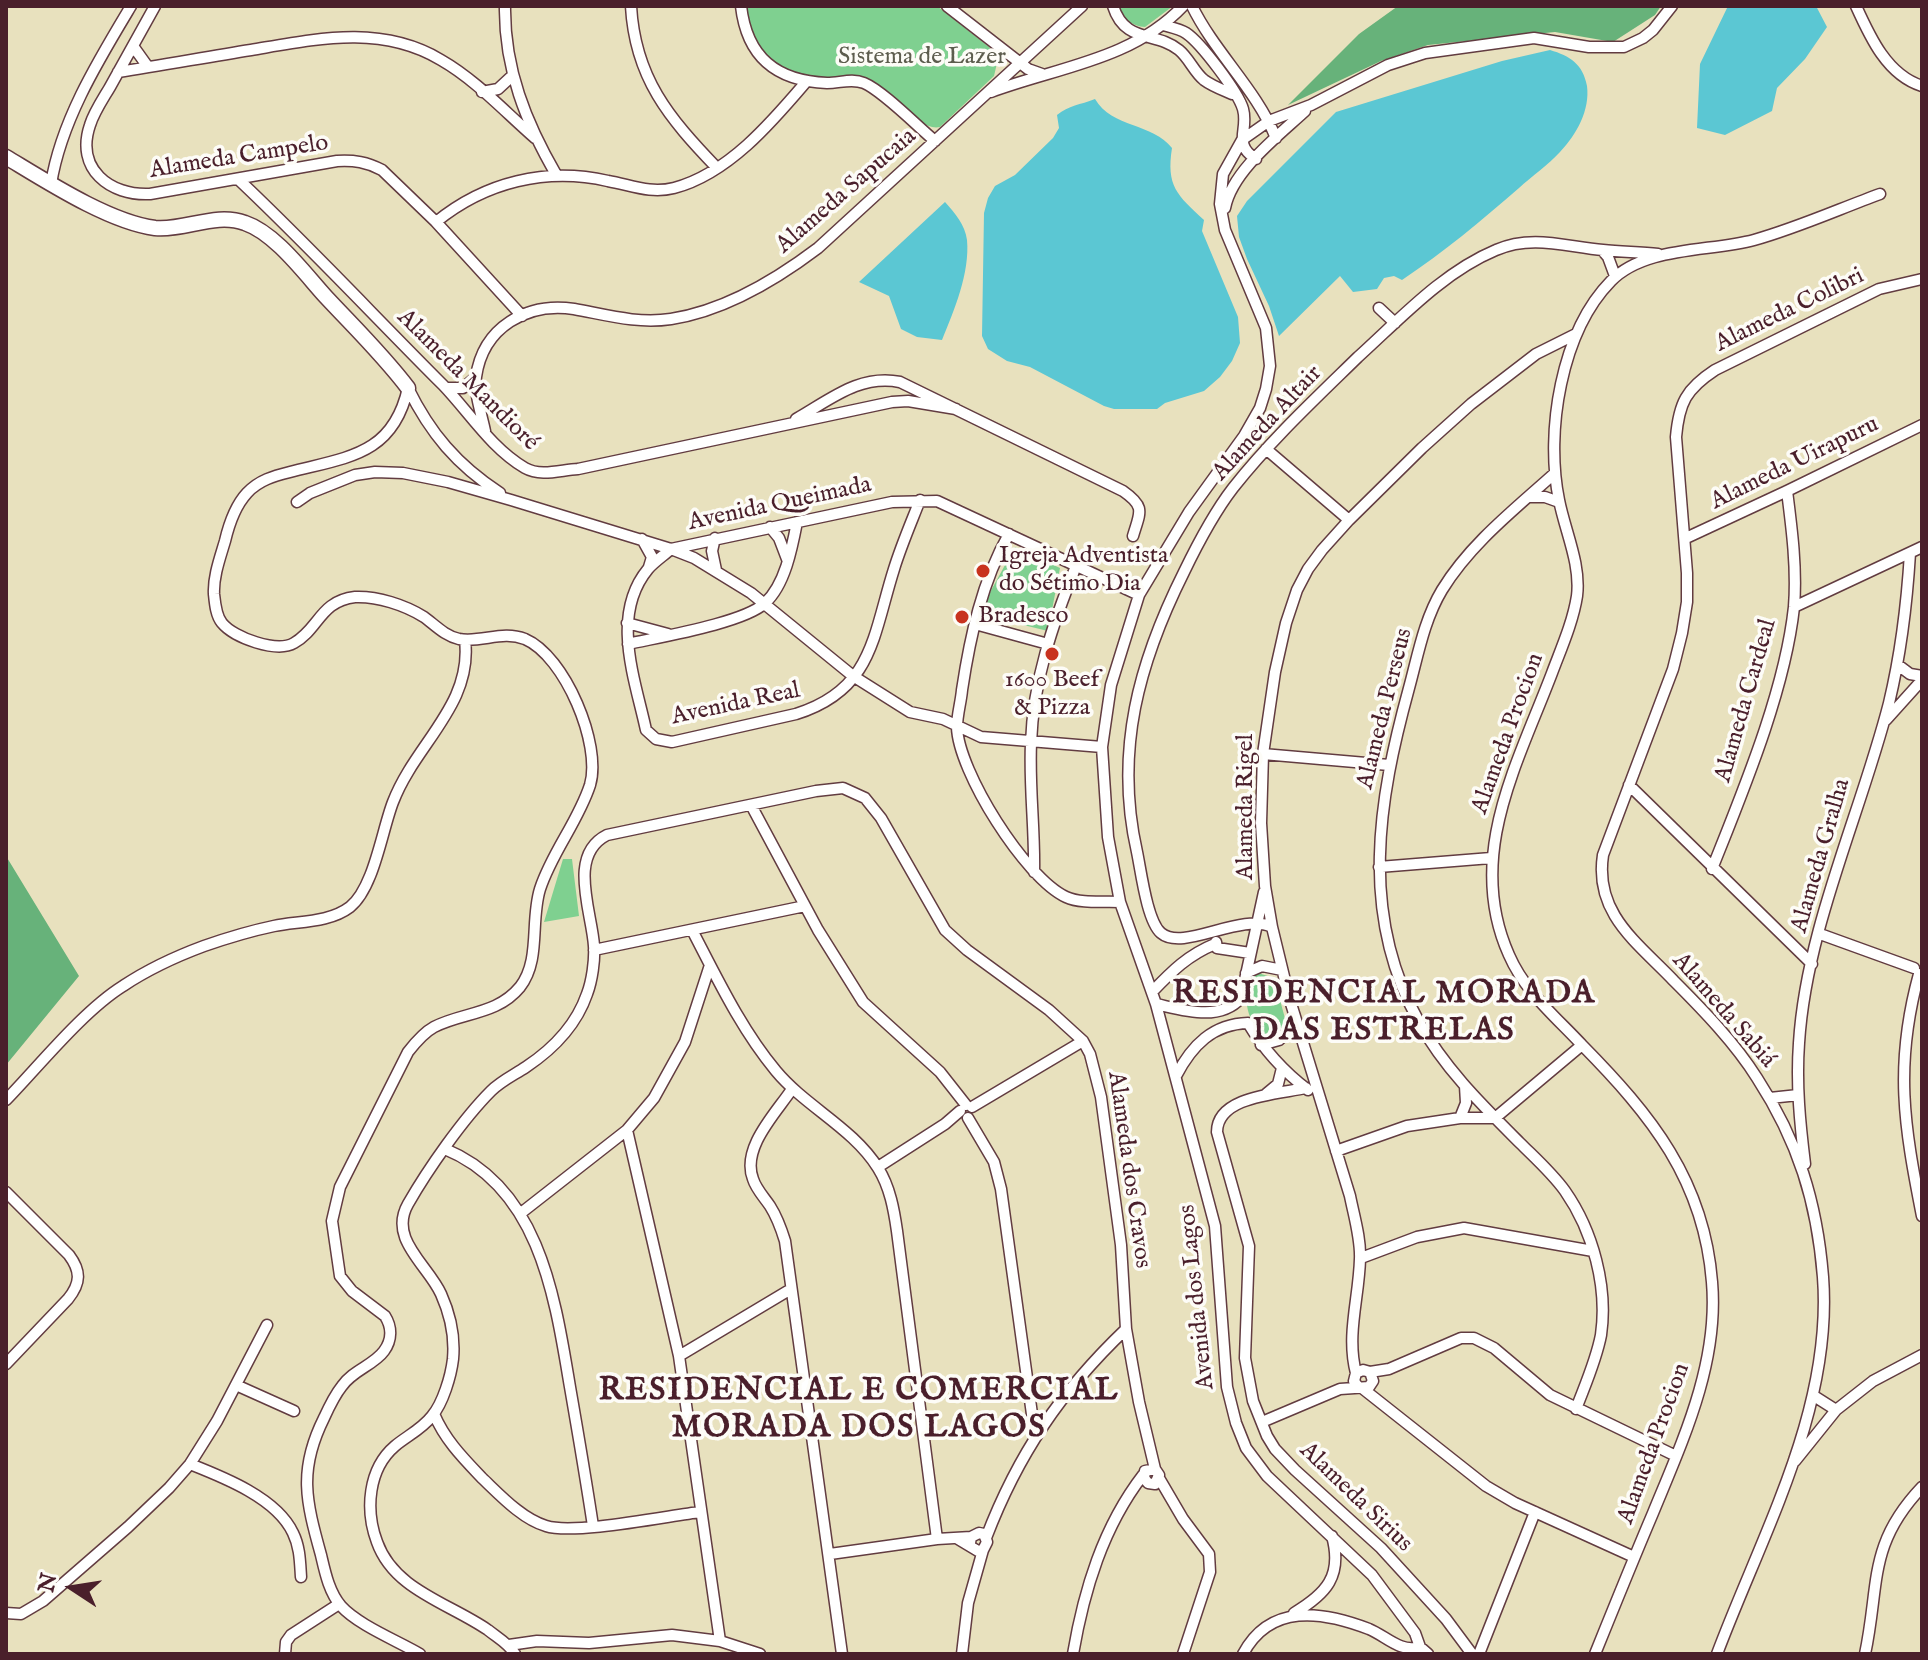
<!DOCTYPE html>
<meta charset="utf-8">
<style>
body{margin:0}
#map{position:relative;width:1928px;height:1660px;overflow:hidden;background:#e8e1be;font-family:"IM FELL English",serif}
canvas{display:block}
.frame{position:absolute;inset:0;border:8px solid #4a1f2b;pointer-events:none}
.north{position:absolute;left:32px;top:1548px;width:80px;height:80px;-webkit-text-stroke:6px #fdfcf7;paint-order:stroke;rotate:282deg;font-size:22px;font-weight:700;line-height:32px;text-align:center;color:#4a1f2b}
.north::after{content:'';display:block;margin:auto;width:28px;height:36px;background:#4a1f2b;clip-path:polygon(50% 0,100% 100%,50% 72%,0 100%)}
</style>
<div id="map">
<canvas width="1928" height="1660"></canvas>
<div class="frame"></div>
<div class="north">N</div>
</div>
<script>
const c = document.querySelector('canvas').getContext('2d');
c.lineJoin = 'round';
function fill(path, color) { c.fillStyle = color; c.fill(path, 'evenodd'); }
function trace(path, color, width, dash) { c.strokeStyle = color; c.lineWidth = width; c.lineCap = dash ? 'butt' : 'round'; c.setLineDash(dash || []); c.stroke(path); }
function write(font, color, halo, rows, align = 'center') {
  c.font = font + ' "IM FELL English",serif'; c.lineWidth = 7; c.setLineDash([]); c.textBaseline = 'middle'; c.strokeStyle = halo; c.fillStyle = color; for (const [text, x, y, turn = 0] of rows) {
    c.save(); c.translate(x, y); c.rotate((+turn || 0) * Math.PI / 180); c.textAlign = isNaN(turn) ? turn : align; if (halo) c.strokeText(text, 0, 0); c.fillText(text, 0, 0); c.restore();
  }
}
fill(new Path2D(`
 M745,6H937L989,47L998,59L994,76L940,127C919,132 888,92 870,81C860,74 846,78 834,78C783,78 753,59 745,6Z
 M1119,6H1173L1145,27C1132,26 1123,20 1119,6Z
 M1015,547L1060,568L1048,631L978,614Z
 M563,859H572L579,916L544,922Z
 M1255,972L1274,978L1286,1022L1281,1032L1265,1037C1246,1021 1244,1000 1248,977Z`), '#7fd090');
fill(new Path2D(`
 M1398,6H1661L1655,15L1613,42L1555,32L1428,45L1381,61L1288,105L1359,34Z
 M6,856L79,976L6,1065Z`), '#67b27a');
fill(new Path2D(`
 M1728,6H1816L1827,27L1805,59L1777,88L1772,111L1725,135L1697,128L1700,64Z
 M1550,50C1570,56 1583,64 1587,86C1590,110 1577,134 1560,152C1548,165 1532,176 1519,188C1481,221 1444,252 1402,280L1394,276L1384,278L1377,289L1353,292L1340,276L1279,336L1269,306L1247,259L1239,237L1237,216L1247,201L1336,112L1502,61Z
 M1095,99C1112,128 1153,123 1172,148C1166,186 1177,195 1204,220L1202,231L1238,317L1240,343L1232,361L1220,377L1204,391L1165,403L1157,409H1114L1104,406L1030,367L1007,361L988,349L982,336L984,213L988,198L995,186L1015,175L1053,138L1059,128L1057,115C1069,105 1080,105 1095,99Z
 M945,202C955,213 965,225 967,240C970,273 954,311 942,340L917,337L901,329L889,296L859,282Z`), '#5bc7d3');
const minor = new Path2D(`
 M155,6C140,33 125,60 110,87C103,99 94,112 90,125C75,169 110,196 150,194L337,161C354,160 367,162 382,170L436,222L522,316
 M505,6C504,68 526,123 557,176
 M631,6C635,78 669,118 717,168
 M741,6C747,58 777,81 827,83C840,83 852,78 864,83C883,91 918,127 935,141
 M947,6L1028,69L1042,74
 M1113,6C1125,44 1156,31 1179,50C1189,58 1194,72 1204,80C1212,86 1223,90 1232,94
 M1192,6C1215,53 1256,89 1276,138
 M1856,6C1870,37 1887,75 1922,86
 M1163,25C1170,27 1180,29 1186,33C1201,43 1238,92 1243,109C1249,130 1232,144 1256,159
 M133,46L148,67
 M118,72C163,65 207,57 251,50C316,39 381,24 441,60C476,80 505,112 535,138
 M482,92L498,89L512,76
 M991,92C1058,67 1132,60 1183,6
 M239,180C309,246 375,317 443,385C469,412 491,448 525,468C541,477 560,470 578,469L892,402L908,401L956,409
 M51,184C61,121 98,61 131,6
 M1225,208C1232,171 1278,136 1305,111
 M436,222C485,182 546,167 608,181C631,185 650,194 674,188C728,174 772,122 806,82
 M1602,250L1608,257L1615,276
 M1379,308L1395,323
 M408,388C393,455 348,457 290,472C274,476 259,480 247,493C235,506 229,524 225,541C220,558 213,577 214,594C215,604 216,616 222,623C234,638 277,653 294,643C319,629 320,601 355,597C377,596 405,605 424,617C435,625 445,636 459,639C482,643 502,630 525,639C565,656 602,745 590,785C578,822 552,852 540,889C530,921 541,960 520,987C497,1015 463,1012 434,1027C423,1033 415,1043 408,1052L340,1187L332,1221L340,1276L352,1291L385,1316C392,1327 392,1340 384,1351C374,1365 353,1370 342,1386C334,1396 329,1407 324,1418C298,1470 306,1501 321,1555C325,1572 329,1592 341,1606C358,1625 398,1641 420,1654
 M408,388C430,433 457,465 500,493
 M446,388H463L475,378
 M796,419C830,400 859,374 900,382L1123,491C1146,507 1140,512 1133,536
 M485,431C482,416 474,393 476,377C483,327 527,302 574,309C607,315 637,324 671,319C723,311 777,279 818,248L1082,6
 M1266,449L1349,520
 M1555,473C1515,509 1470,544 1442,590C1424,620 1418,655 1409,688C1378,801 1359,914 1419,1022C1444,1068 1483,1106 1520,1143C1535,1158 1552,1173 1565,1191C1593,1231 1608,1287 1601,1335C1596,1361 1585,1385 1576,1409
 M1528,497H1545L1559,502
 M920,500C911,523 901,546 894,569C873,635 873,690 796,714L672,742L656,739L646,730C635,679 610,615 648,569C654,562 663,556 671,549L694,558L751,593L853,676L910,712L943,719L981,737L1102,747
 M297,502L310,493L355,475L375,472L403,473L448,482L511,500L671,549L892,502L937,501L1139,595
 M770,527L779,538L787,559
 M1009,534C982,581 970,637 962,690C961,702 957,715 957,727C958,771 1025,878 1066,897C1081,904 1104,901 1120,902
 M715,538L712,551L716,570
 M1686,538L1787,491L1922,425
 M642,539L652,557L649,567
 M1794,607L1922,547
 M627,623L668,634
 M975,624L1048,644
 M628,644C659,637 744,623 765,603C785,585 792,548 797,522
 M1898,665L1910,674L1922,676
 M1886,720L1922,680
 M1263,754L1389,765
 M1629,785L1812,964
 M751,805L818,930L863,1002L940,1072L966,1105
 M1379,867L1491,858
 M1712,869C1743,791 1785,691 1794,607C1797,569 1792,530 1787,491
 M1034,872C1035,829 1029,787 1031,743C1033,681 1053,623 1076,566
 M1272,927C1241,912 1183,952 1161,933C1147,921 1141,871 1137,852C1114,751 1139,662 1184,572C1198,543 1213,514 1233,488C1270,441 1315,399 1358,357C1400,319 1443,272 1496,250C1532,234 1567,247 1603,250C1622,252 1640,252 1658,254
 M692,930C717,978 741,1029 776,1071C806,1107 853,1128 878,1168C890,1187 894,1210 897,1231L937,1539
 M1820,934L1914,968
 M1216,942L1217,948L1250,953
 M594,950L805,906
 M1246,973L1262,966L1282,970
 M1919,974C1894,1065 1904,1125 1922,1216
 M1152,992C1172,971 1188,955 1215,944
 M1156,1004C1183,1010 1219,1022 1241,998L1264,892
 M1261,1045L1279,1040L1296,1024
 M1176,1076C1192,1045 1213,1024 1248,1023C1264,1050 1283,1071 1308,1090
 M1306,1088C1278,1094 1217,1096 1217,1132L1249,1246L1245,1358L1253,1401L1267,1436L1275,1449L1295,1470L1381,1548L1446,1619L1472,1654
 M792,1089C776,1113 741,1148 753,1179C756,1189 764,1197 770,1206C777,1217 781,1228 785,1241L842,1654
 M1266,1094L1278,1084L1282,1068
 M1770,1098L1798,1095
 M6,1100C39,1066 83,1011 123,986C147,970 177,956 204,946C227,938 250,931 274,926C298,921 329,923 350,907C374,888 382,830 393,802C415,744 473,705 465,640
 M972,1107L1083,1041
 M968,1118L994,1162L1001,1189L1035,1436
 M1460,1118L1466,1103L1465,1086
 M627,1130L679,1356L720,1641
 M445,1149C540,1188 555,1298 570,1387C578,1433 586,1480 593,1526
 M1336,1151L1407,1126L1460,1118H1495L1582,1045
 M1805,1164C1800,1124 1796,1084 1799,1043C1806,929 1861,813 1889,703C1901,653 1907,603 1910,553
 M878,1167L945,1124L960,1111
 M6,1192L69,1255C81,1271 81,1283 68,1299L6,1364
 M521,1213L627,1130L654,1098L685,1042L710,965
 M1361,1258L1417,1237L1464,1228L1593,1251
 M679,1356L791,1289
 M1370,1372L1389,1369L1461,1338H1474L1494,1348L1550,1395L1676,1456
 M1356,1373C1346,1335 1359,1298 1360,1259C1361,1239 1354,1216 1350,1196L1289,997L1272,927L1265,886L1261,823L1263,754L1275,672L1286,623L1297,590L1308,569L1322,550L1349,520L1422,448L1471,404L1536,354L1576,334
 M236,1385L294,1411
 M1362,1388L1486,1486L1515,1503L1634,1557
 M1814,1396L1836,1410
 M434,1414C445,1440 463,1458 482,1478C500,1495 522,1519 546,1526C574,1535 667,1516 700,1512
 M1262,1422L1340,1389L1369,1387L1373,1381L1370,1372L1363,1370L1356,1373L1354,1381L1358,1387
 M1795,1461L1836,1410L1873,1381L1922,1355
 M190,1464C223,1477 277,1498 293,1533C300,1547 300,1562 301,1577
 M1159,1478L1183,1519L1209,1554L1210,1572L1183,1654
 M986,1538C1018,1454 1061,1391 1126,1329
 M958,1539L978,1551L983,1550L987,1542L984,1534L979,1533L971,1537L970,1543
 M830,1554L937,1539L971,1537
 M6,1613L21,1614L43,1601L128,1527L169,1488L190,1464L217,1421L267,1325
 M1294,1613C1326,1594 1343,1576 1332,1536
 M509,1645L537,1641L589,1643L672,1635L720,1641L760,1654
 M285,1654L286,1642L291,1635L339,1604
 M515,1654C508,1643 498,1638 488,1630C449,1603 394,1590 377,1542C365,1510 368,1469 395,1446C407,1436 422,1429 432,1416C443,1403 451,1376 453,1359C455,1337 450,1314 441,1294C428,1265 388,1239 408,1204C428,1169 463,1119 491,1091C501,1081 514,1075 526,1067C553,1049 576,1026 587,994C592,981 595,960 594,946C592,912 567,855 607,835L816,791L843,788L865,798L881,818L945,930L967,950L1049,1010L1083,1041L1090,1054L1101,1097L1121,1245L1126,1329L1139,1402L1155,1469L1159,1475L1155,1484L1148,1483L1144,1478L1145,1471L1155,1469
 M962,1654L968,1603L983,1550
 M1073,1654C1084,1590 1103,1527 1143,1475
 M1243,1654C1270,1603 1322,1611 1369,1629C1386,1636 1400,1653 1420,1647
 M1428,1654L1420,1647L1415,1633L1372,1575L1267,1476L1246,1448L1236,1423L1227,1387L1215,1226L1156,1004L1120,902L1108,837L1102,747L1111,685L1139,595L1189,512L1244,436L1260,408L1266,389L1270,366L1266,328L1225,230L1220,204L1223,174L1242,140L1269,121L1311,105L1388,65L1425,53L1534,38L1589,47H1624L1643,38L1653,30L1672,6
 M1479,1654L1535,1512
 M1595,1654C1614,1607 1633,1560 1653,1513C1683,1440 1719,1363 1712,1282C1704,1180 1651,1115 1582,1045C1555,1016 1525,992 1509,955C1465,857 1517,765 1552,673C1561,649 1573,622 1577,596C1581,564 1565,531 1559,500C1545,432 1561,332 1611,281C1645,246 1710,252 1754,240C1797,228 1839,209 1880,194
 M1717,1654C1762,1534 1833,1409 1823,1277C1817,1202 1798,1141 1757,1078C1735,1043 1703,1010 1674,981C1638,943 1594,914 1603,855L1673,669L1682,633L1687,602V573L1676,437C1679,403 1686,389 1715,370L1879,289L1922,279
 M1865,1654C1880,1584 1867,1545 1922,1487`);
const tertiary = new Path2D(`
 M6,157C46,181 109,222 155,228C185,231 215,212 245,223C275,233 305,274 326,297C354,327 383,355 408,388`);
trace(minor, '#623c41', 13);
trace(tertiary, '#623c41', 17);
trace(minor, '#fff', 10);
trace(tertiary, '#fff', 14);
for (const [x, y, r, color] of [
 [983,571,8,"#c8321e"],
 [962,617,8,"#c8321e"],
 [1052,654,8,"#c8321e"]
]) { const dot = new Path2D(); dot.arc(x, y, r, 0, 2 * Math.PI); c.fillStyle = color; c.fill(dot); trace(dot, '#fdfcf7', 3); }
write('24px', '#5d5d4e', '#fdfcf7', [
 ["Sistema de Lazer",922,58]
]);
write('24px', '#4a1f2b', '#fdfcf7', [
 ["Alameda Campelo",239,158,-9],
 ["Alameda Sapucaia",847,192,-41],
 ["Alameda Colibri",1790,311,-26],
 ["Alameda Mandioré",467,381,45],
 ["Alameda Altair",1268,424,-47],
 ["Alameda Uirapuru",1795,464,-26],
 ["Avenida Queimada",780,505,-12],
 ["Alameda Cardeal",1747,701,-74],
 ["Avenida Real",736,705,-12],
 ["Alameda Perseus",1386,709,-76],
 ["Alameda Procion",1509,734,-70],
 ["Alameda Rigel",1247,807,-90],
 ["Alameda Gralha",1822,856,-74],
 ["Alameda Sabiá",1723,1011,49],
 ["Alameda dos Cravos",1128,1170,82],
 ["Avenida dos Lagos",1198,1297,-96],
 ["Alameda Procion",1655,1444,-70],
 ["Alameda Sirius",1355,1498,44]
]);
write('24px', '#4a1f2b', '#fdfcf7', [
 ["Igreja Adventista",999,557],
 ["do Sétimo Dia",999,585],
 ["Bradesco",978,617],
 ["1600 Beef",1052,681,"center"],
 ["& Pizza",1052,709,"center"]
], 'left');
c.letterSpacing = '2px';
write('bold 32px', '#4a1f2b', '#fdfcf7', [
 ["RESIDENCIAL MORADA",1384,995],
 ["DAS ESTRELAS",1384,1032],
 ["RESIDENCIAL E COMERCIAL",859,1392],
 ["MORADA DOS LAGOS",859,1429]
]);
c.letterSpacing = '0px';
</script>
